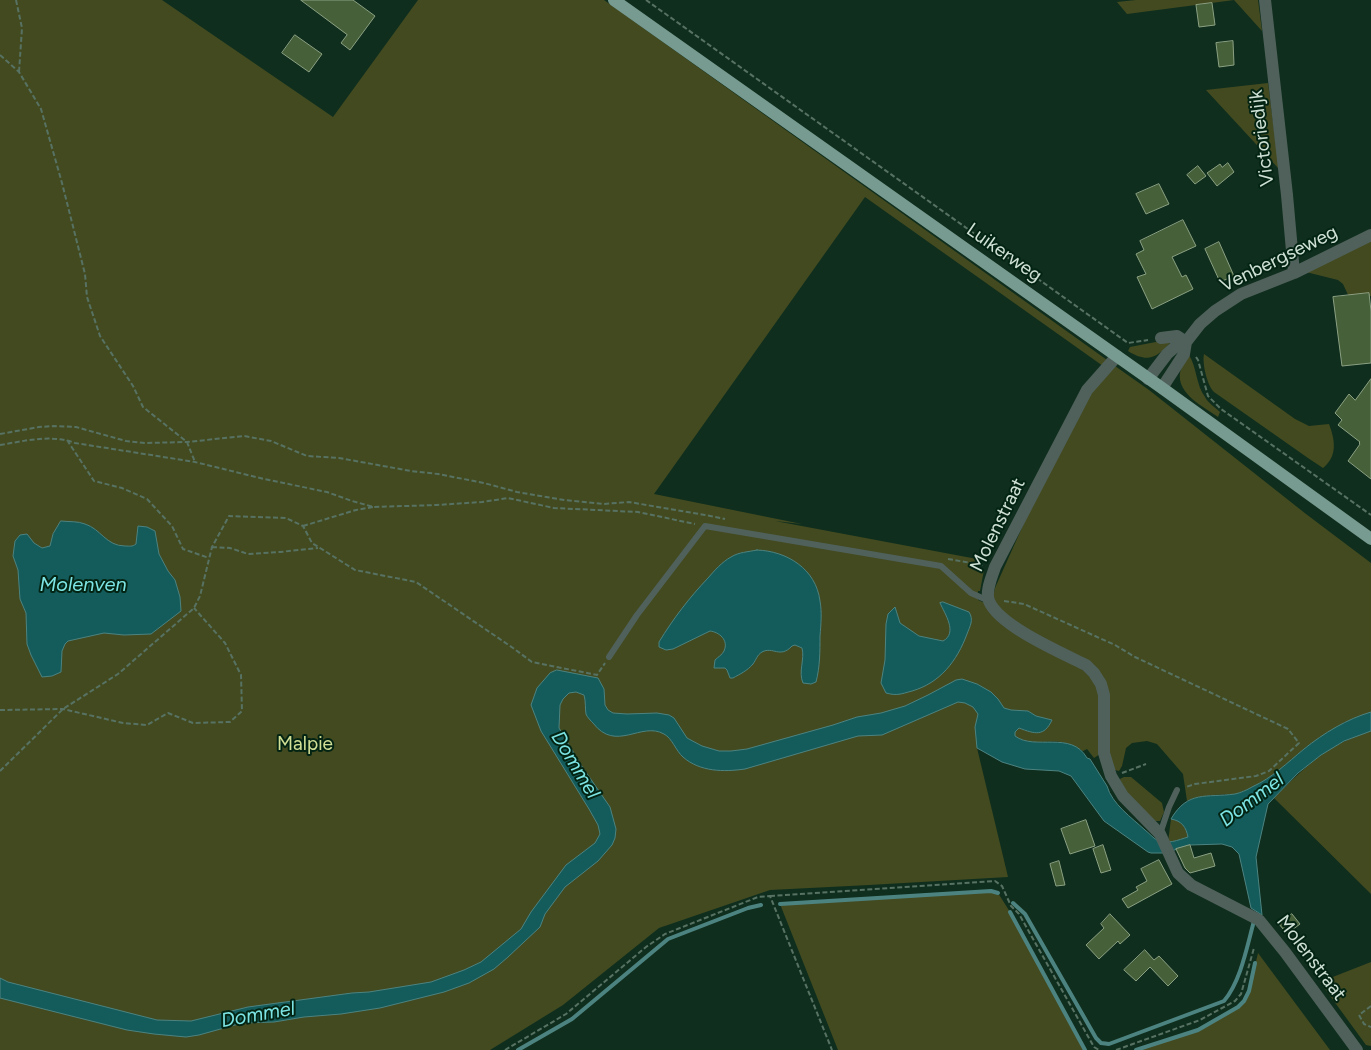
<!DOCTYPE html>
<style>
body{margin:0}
canvas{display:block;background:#0f2e1d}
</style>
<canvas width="1371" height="1050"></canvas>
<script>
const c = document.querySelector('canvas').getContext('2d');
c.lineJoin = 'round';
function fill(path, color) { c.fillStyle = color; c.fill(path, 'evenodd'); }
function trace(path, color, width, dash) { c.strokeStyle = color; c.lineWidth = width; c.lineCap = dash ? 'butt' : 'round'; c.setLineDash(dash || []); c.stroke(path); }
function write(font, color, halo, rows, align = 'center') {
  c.font = font + ' Figtree,sans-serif'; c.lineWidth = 4; c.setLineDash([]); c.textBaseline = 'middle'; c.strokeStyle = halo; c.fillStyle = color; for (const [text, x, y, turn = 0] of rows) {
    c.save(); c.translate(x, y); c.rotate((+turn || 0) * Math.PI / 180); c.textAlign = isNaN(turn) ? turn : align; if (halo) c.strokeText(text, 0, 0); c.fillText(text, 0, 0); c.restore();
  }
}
fill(new Path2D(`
 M0,0H162L333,117L418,0H604L1107,360L1103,366L865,197L654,494L802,524L775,521L977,559V568L984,570L980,591H978V600L985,603L1083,670L1094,681L1098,689L1100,754L1094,758L1087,749L1083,751C1076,748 1069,744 1061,742C1046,740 1028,746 1015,736V731L1019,728L1027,731L1051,720L1036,716L1028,711L1011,710L1003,708C999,700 994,694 986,689L981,691L977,748L1008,877L869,885L770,890L659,928L563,1005L490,1050H0Z
 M1136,0H1258L1262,31L1234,0L1127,14L1117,2Z
 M1268,83L1279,169L1206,90Z
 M1371,239V296L1350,299L1343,284L1338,280L1306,272Z
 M1166,340L1172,341C1157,357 1149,364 1128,351L1130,347Z
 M1204,354L1295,419L1309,426L1329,424C1335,440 1338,456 1323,468L1308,458L1214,392C1207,385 1202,363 1204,354Z
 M1189,355C1197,368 1196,385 1205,397C1208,403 1215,407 1220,412L1218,417C1204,407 1177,394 1180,373C1181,367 1186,361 1189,355Z
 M1115,366L1149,390L1306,514L1371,563V712L1345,722L1306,747L1269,779L1251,788L1236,794L1213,795L1194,798L1187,801L1183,774L1157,744L1147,741L1132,743L1126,748L1122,766L1119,771L1111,769L1102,678L1014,623L998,606L993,597L995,588L1042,483L1091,391Z
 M1371,731V894L1274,798C1295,777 1317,754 1345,741C1353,737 1362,734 1371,731Z
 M1124,777H1131L1162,803L1164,812L1160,821H1155C1146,812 1120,791 1120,779Z
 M1171,819C1182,821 1186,827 1188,837L1173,842H1168Z
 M991,891L998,893L1010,912L1085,1050H838L780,904Z
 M1258,953L1330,1050H1136L1198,1030L1238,1007L1244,1001L1249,991Z
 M1371,962V1046L1366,1045L1320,982Z`), '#434a20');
const water = new Path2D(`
 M61,521C69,522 78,521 85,524C101,529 106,546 125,546C130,546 132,547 136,544L138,526L147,527L155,531L159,554L168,571L175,580L180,597L181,611L151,634L124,635L104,633L68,641L65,644L62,651L61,672L52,676L42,677L31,655L27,644L26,613L20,599L18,570L13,556L15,541L20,535L27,534L34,543L42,548L50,546L53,534Z
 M757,550C787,551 816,569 820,601C822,612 821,624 820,636C820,651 820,667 816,682L811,684L803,683C798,672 805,659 802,648L795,645L792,646C780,659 773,646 762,652C757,655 756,660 753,664C747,671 740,674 733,678H730L727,670L725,668H714L715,660C718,657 722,655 724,651C729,640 719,632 710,631L673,649L666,650L659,647V642C673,619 689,598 708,578C715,570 722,562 731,557C739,552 748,552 757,550Z
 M943,602L969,612C974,620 970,626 967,634C957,661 940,683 912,691C901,694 897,696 886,693L881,683L885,660L886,624L888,614L895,607L900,623L919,636L943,641C958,633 945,614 940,603Z
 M557,670L598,678L604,689L605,705L608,710L613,713L627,714L657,713L669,715L674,718L687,738L702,746L719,751H731L747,749L833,725L857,717L881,713L905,706L928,695L956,680L962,679L977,684L991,692L998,699L1004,708L1011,710L1028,711L1036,716L1052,720C1044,737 1035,734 1019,728L1015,732V736C1035,751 1071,730 1087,758L1090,759L1107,786C1112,804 1132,818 1145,830C1149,833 1153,838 1157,840C1167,845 1178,840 1188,837C1186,827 1182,821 1171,819C1188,790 1206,798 1235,794C1240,793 1247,790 1252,787C1272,778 1287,763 1304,749C1324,733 1347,719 1371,712V731L1344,741L1321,755L1298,773L1268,804L1256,857L1262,915L1251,908L1239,854L1232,847L1222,844L1190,845L1165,853H1151L1148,852L1104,821L1071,776L1059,771L1025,769L1002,762L977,748L975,727L978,714L973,707L965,703L958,702L882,735L858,736L745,769C724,772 700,772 683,757C676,751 672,738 664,734C641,721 616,753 593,723C591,721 587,717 586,714C585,709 586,702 584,695L576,692L569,693L563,699L560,705L559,728L581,765L610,807L616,829L615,838L612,845L598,861L565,887L545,914L540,927L508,957L494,969L469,983L444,992L380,1008L341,1014L304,1017L274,1022L242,1023L199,1035L186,1037L154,1034L127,1030L0,998V978L8,982L157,1020L191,1021L248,1007L352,993L369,992L431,982L464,970L481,962L521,929L531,912L566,865L595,843L600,834L598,825L589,809L541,731L531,705L537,688L550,673Z`);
fill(water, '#145b5c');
trace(water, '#4c8380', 1);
trace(new Path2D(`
 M1013,903L1025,914L1096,1038L1101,1043L1109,1044L1224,1001C1241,981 1247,946 1254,921
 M780,904L991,891L998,893
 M1010,912L1085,1050
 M518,1050L572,1019L668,939L748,908L761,905
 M1136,1050L1198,1030L1238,1007L1244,1001L1249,991L1255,963`), '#4c8380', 4);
const building = new Path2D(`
 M301,0H353L375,16L350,50L341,43L347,35Z
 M1212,3L1215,25L1199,27L1196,5Z
 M295,35L322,54L309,72L282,53Z
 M1233,41L1234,65L1219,67L1216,43Z
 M1228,163L1234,172L1217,186L1207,173L1220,164L1222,167Z
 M1198,166L1206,176L1195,184L1187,175Z
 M1159,184L1169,204L1146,214L1136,194Z
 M1183,220L1196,246L1172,257L1182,277L1186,275L1193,289L1152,309L1137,277L1146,274L1136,254L1144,250L1140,241Z
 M1219,242L1234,276L1220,282L1205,249Z
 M1369,293L1371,311V363L1342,366L1333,297Z
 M1371,379V479L1348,461L1360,444L1359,443L1360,442L1338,425L1342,420L1335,413L1349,394L1355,400Z
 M1086,820L1095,846L1070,854L1061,829Z
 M1103,845L1111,870L1101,873L1093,849Z
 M1190,845L1194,858L1211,853L1215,866L1190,873L1185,868L1176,849Z
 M1159,860L1172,884L1128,908L1122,899L1138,890L1136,887L1147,881L1141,869Z
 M1059,861L1065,885L1056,886L1050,864Z
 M1110,914L1130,935L1120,944L1118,941L1099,959L1086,945L1104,928L1101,924Z
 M1292,914L1300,924L1287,934L1279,924Z
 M1145,950L1154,960L1159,956L1178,976L1168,986L1150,967L1136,981L1124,970Z`);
fill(building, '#46603a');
trace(building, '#8ba082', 1);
trace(new Path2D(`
 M16,0L22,28L19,72
 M646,0L1128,343L1148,340
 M0,55L19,72L41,109L62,183L85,274L87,297L100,336L133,386L143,407L187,442L195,462
 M1196,357L1198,360L1208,396L1221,409L1371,515
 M0,434L39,427L54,426L76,427L126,441L145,443L187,442L244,436L271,441L307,456L339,458L411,471L438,474L484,483L517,492L564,500L603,504L629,502L705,515L725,519
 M67,440L94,481L122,488L147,499L172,526L183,549L209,558
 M0,445C24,441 51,434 75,443L195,462L264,479L327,492L352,501L374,507L437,505L482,502L508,498L554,508L638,512L695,524
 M303,526L356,510L373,507
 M212,547L230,548L248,554L280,552L318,548
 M948,559L983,565
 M1004,601L1024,604L1115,645L1135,657L1288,729L1299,743L1269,771L1256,776L1195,784L1186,787
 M0,710L63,709L123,723L147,725L168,713L193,723L230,722L242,711L241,675L225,643L194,608
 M0,771L63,709L118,674L194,608L200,596L212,547L229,516L286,518L303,526L312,543L355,570L416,582L513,648L532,662L597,675L605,663
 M1122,773L1146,764
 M770,896L995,881L1002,886L1011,906L1019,914L1094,1047L1099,1050
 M1371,1006L1359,1015L1364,1024L1371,1027
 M505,1050L566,1014L646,947L665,934L758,897L770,896L832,1050
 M1116,1050L1200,1020L1235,1001L1241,994L1254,948`), '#577262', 2, [5, 2.5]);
trace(new Path2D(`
 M609,657L637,615L705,526L941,566L971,593L989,601
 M1160,834L1169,807L1177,790`), '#50615c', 6);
trace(new Path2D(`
 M1265,0L1287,195L1294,273
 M1161,338L1177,336L1186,342
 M1117,356L1087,390L995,567C992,577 985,591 989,601C999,626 1062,653 1086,665L1094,673L1101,684L1104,695V753L1111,776L1123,796L1160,834L1178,873L1191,885L1259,920L1285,952L1357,1050
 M1148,379L1167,354L1175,347L1186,342L1200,324L1215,311L1241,294L1294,273L1371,235
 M1162,388L1184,354L1186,342`), '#50615c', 12);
trace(new Path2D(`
 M614,0L1162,388L1371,539`), '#779b91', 12);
write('19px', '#cfe1d5', '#042413', [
 ["Victoriedijk",1262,138,-97],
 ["Luikerweg",1004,253,35],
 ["Venbergseweg",1279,259,-26],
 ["Molenstraat",998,525,-64],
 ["Molenstraat",1311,958,53]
]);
write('19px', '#d2e096', '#042413', [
 ["Malpie",305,744]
]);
write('italic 20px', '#7ce4e4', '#042413', [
 ["Molenven",83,585],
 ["Dommel",575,765,59],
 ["Dommel",1252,800,-37],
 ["Dommel",258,1015,-10]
]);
</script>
